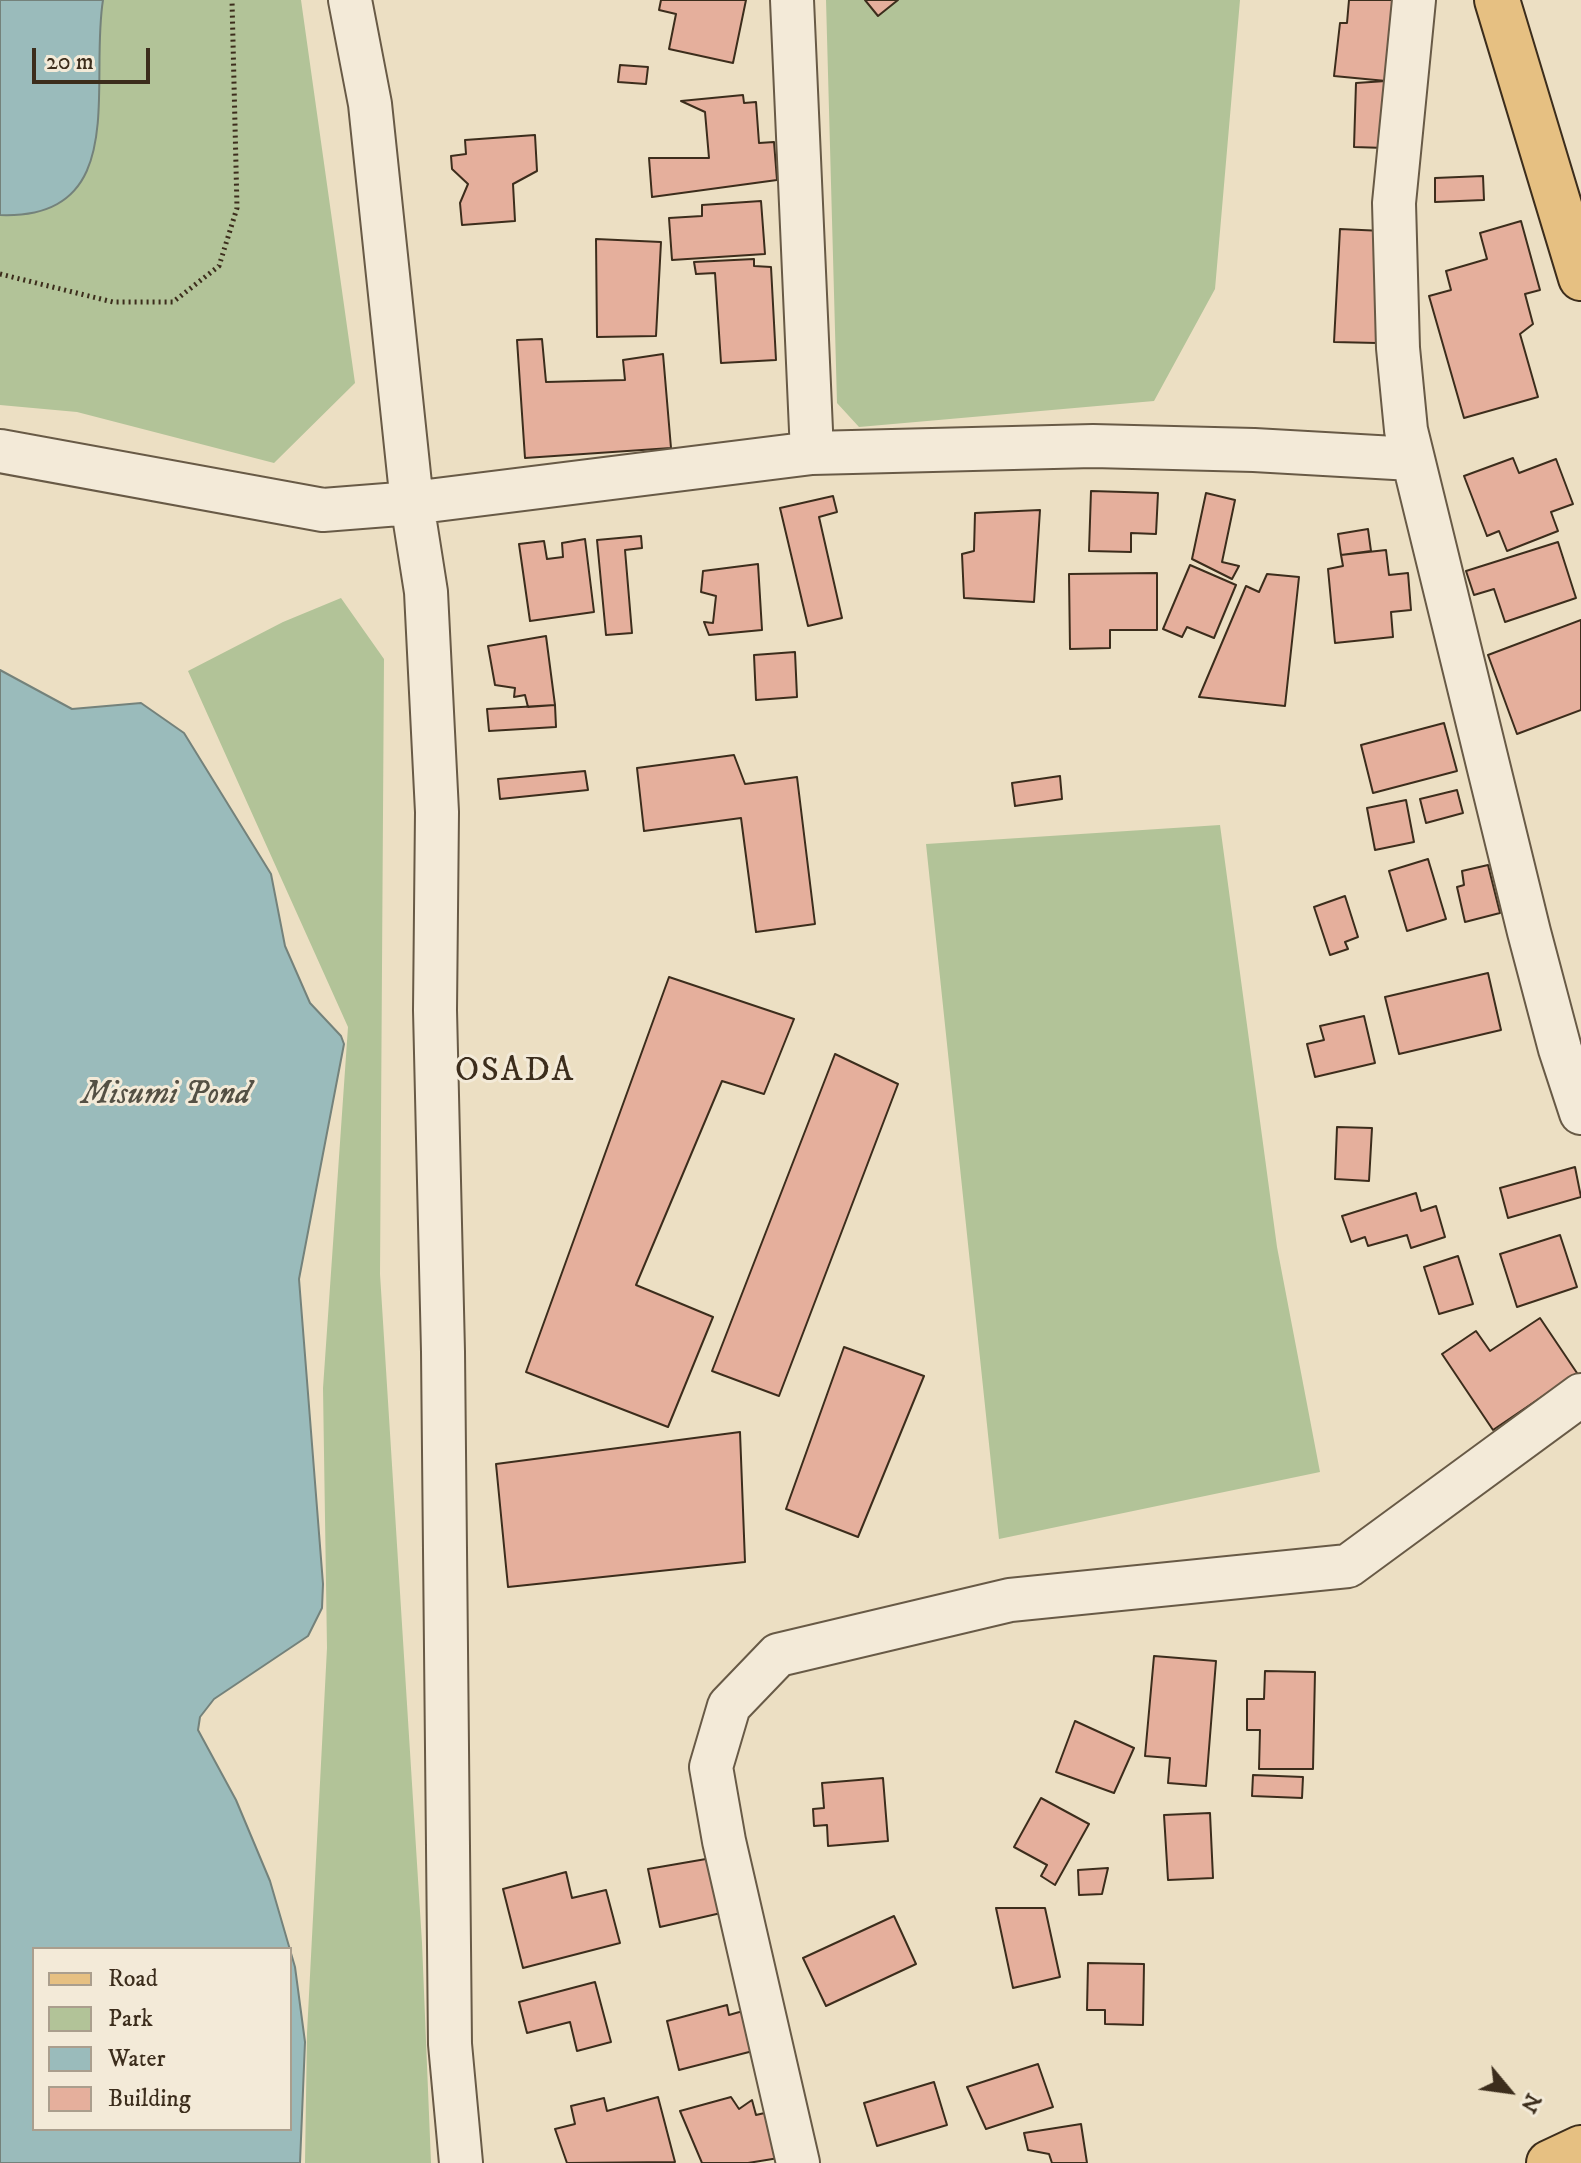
<!DOCTYPE html>
<style>
body{margin:0}
#map{position:relative;width:1581px;height:2163px;overflow:hidden;background:#ecdfc3;font-family:"IM FELL DW Pica",serif}
canvas{display:block}
.legend{position:absolute;left:32px;top:1947px;width:260px;height:184px;box-sizing:border-box;background:#f3ead8;border:2px solid #aa9e8d;margin:0;padding:10px 14px;list-style:none;font-size:24px;color:#3c2d1c}
.legend li{display:flex;align-items:center;gap:16px;height:40px}
.legend b{width:40px;border:2px solid #aa9e8d}
.north{position:absolute;left:1469px;top:2051px;width:80px;height:80px;-webkit-text-stroke:6px #f3ead8;paint-order:stroke;rotate:119deg;font-size:22px;font-weight:700;line-height:32px;text-align:center;color:#3c2d1c}
.north::after{content:'';display:block;margin:auto;width:28px;height:36px;background:#3c2d1c;clip-path:polygon(50% 0,100% 100%,50% 72%,0 100%)}
.scale{position:absolute;left:32px;top:48px;width:118px;height:36px;box-sizing:border-box;border:4px solid #3c2d1c;border-top:0;padding-left:10px;font-size:24px;line-height:28px;white-space:nowrap;color:#3c2d1c;-webkit-text-stroke:6px #f3ead8;paint-order:stroke}
</style>
<div id="map">
<canvas width="1581" height="2163"></canvas>
<ul class="legend">
<li><b style="height:10px;background:#e6c082"></b>Road</li>
<li><b style="height:22px;background:#b2c398"></b>Park</li>
<li><b style="height:22px;background:#9abbbb"></b>Water</li>
<li><b style="height:22px;background:#e5af9c"></b>Building</li>
</ul>
<div class="north">N</div>
<div class="scale">20 m</div>
</div>
<script>
const c = document.querySelector('canvas').getContext('2d');
c.lineJoin = 'round';
function fill(path, color) { c.fillStyle = color; c.fill(path, 'evenodd'); }
function trace(path, color, width, dash) { c.strokeStyle = color; c.lineWidth = width; c.lineCap = dash ? 'butt' : 'round'; c.setLineDash(dash || []); c.stroke(path); }
function write(font, color, halo, rows, align = 'center') {
  c.font = font + ' "IM FELL DW Pica",serif'; c.lineWidth = 6; c.setLineDash([]); c.textBaseline = 'middle'; c.strokeStyle = halo; c.fillStyle = color; for (const [text, x, y, turn = 0] of rows) {
    c.save(); c.translate(x, y); c.rotate((+turn || 0) * Math.PI / 180); c.textAlign = isNaN(turn) ? turn : align; if (halo) c.strokeText(text, 0, 0); c.fillText(text, 0, 0); c.restore();
  }
}
fill(new Path2D(`
 M0,0H301L355,383L274,463L77,412L0,405Z
 M826,0H1240L1215,289L1154,401L859,427L837,403Z
 M341,598L384,659L380,1274L422,1943L431,2163H305L307,2033L327,1648L323,1388L348,1027L188,671L283,622Z
 M1220,825L1277,1247L1320,1472L999,1539L926,844Z`), '#b2c398');
const water = new Path2D(`
 M0,0H103C89,85 131,220 0,215Z
 M0,670L72,709L141,703L184,733L271,874L285,946L310,1003L341,1036L344,1044L299,1279L323,1584L322,1608L308,1636L214,1699L200,1717L198,1730L236,1800L270,1881L295,1967L305,2042L300,2163H0ZM290,1949V2129H34V1949Z`);
fill(water, '#9abbbb');
trace(water, '#74827b', 2);
const building = new Path2D(`
 M661,0H746L733,63L669,49L676,14L659,10Z
 M865,0H898L878,16Z
 M1349,0H1394L1386,81L1334,76L1340,23H1347Z
 M620,65L648,67L646,84L618,82Z
 M1386,81L1385,148L1354,147L1356,83Z
 M743,95L744,103L756,102L759,143L774,142L777,180L652,197L649,158H709L705,112L681,101Z
 M535,135L537,171L513,184L515,221L462,225L460,203L468,184L452,169L451,156L466,154L465,140Z
 M1483,176L1484,200L1435,202V178Z
 M761,201L765,254L672,260L669,218L702,216V205Z
 M1521,221L1540,290L1525,294L1533,324L1520,334L1538,397L1464,418L1429,296L1451,290L1446,271L1487,259L1480,233Z
 M1340,229L1383,231L1377,343L1334,342Z
 M596,239L661,242L656,336L597,337Z
 M754,259V266L771,267L776,360L721,363L715,273L696,274L694,262Z
 M542,339L546,382L625,380L623,360L663,354L671,448L525,458L517,340Z
 M1513,458L1519,473L1556,459L1573,504L1551,512L1558,531L1507,551L1499,531L1487,536L1464,476Z
 M1091,491L1158,493L1156,534L1131,533V552L1089,551Z
 M1206,493L1235,500L1222,562L1239,566L1232,579L1192,559Z
 M833,496L837,512L819,517L842,618L808,626L780,508Z
 M1040,510L1034,602L964,598L962,554L974,551L975,513Z
 M1368,529L1371,551L1341,555L1338,534Z
 M641,536L642,548L625,550L632,633L606,635L597,540Z
 M585,539L594,612L530,621L519,544L544,541L547,559L563,557L562,543Z
 M1558,542L1576,598L1505,622L1494,589L1474,595L1466,571Z
 M1386,550L1389,575L1408,573L1411,610L1391,612L1393,637L1335,643L1328,569L1343,566L1341,555Z
 M758,564L762,630L709,635L704,622L713,623L716,596L701,592L703,571Z
 M1190,565L1236,585L1214,638L1187,627L1182,637L1163,629Z
 M1157,573V630H1110V648L1070,649L1069,574Z
 M1267,574L1299,577L1285,706L1199,697L1246,586L1259,592Z
 M1581,620V710L1517,734L1488,655Z
 M546,636L555,705L528,707L525,695L514,697L515,688L495,685L488,646Z
 M795,652L797,697L756,700L754,655Z
 M555,705L556,727L489,731L487,709Z
 M1444,723L1457,771L1373,793L1361,745Z
 M734,755L745,784L797,777L815,924L756,932L741,818L644,831L637,768Z
 M585,771L588,790L500,799L498,779Z
 M1060,776L1062,799L1015,806L1012,783Z
 M1457,790L1463,813L1426,823L1420,799Z
 M1406,800L1414,842L1375,850L1367,808Z
 M1428,859L1446,919L1407,931L1389,871Z
 M1488,865L1500,913L1465,922L1457,887L1464,885L1462,871Z
 M1345,896L1358,937L1345,942L1348,949L1330,955L1314,907Z
 M1488,973L1501,1030L1399,1054L1385,997Z
 M669,977L794,1019L764,1094L722,1081L636,1285L713,1317L668,1427L526,1372Z
 M1364,1016L1375,1063L1315,1077L1307,1044L1324,1040L1320,1026Z
 M835,1054L898,1084L779,1396L712,1371Z
 M1337,1127L1372,1128L1369,1181L1335,1179Z
 M1575,1167L1581,1197L1508,1218L1500,1188Z
 M1416,1193L1421,1211L1436,1206L1445,1237L1411,1248L1407,1235L1368,1246L1365,1237L1351,1242L1342,1216Z
 M1560,1235L1577,1287L1517,1307L1500,1254Z
 M1458,1256L1473,1304L1439,1314L1424,1267Z
 M1540,1318L1577,1373L1493,1430L1442,1354L1476,1331L1490,1351Z
 M844,1347L924,1376L858,1537L786,1509Z
 M740,1432L745,1562L508,1587L496,1464Z
 M1154,1656L1216,1661L1206,1786L1168,1783L1170,1758L1145,1756Z
 M1265,1671L1315,1672L1313,1769H1259L1260,1730H1247V1699H1264Z
 M1075,1721L1134,1748L1114,1793L1056,1772Z
 M1253,1775L1303,1777L1302,1798L1252,1796Z
 M883,1778L888,1841L828,1846L827,1825L814,1826L813,1809L824,1808L822,1783Z
 M1041,1798L1089,1824L1055,1885L1041,1876L1047,1865L1014,1847Z
 M1210,1813L1213,1878L1168,1880L1164,1815Z
 M706,1859L721,1913L660,1927L648,1869Z
 M1108,1868L1102,1894L1079,1895L1078,1870Z
 M566,1872L572,1898L606,1890L620,1943L523,1968L503,1889Z
 M996,1908H1045L1060,1977L1013,1988Z
 M894,1916L916,1964L826,2006L803,1958Z
 M1088,1963L1144,1964L1143,2025L1105,2024V2010H1087Z
 M595,1982L611,2042L577,2051L570,2022L527,2033L519,2002Z
 M727,2005L729,2015L743,2011L753,2051L679,2070L667,2021Z
 M1038,2064L1053,2107L986,2129L967,2087Z
 M934,2082L947,2125L877,2146L864,2103Z
 M658,2097L675,2162L567,2163L555,2129L575,2124L571,2106L604,2098L607,2111Z
 M731,2097L739,2109L752,2100L756,2115L769,2112L791,2156L748,2163H702L680,2111Z
 M1081,2124L1087,2163H1052L1049,2154L1028,2150L1024,2133Z`);
fill(building, '#e5af9c');
trace(building, '#3c2d1c', 2);
const minor = new Path2D(`
 M350,0L370,104L412,503L426,592L437,812L435,1010L443,1352L450,2044L461,2163
 M792,0L812,453
 M1414,0L1394,203L1398,348L1406,430L1529,932L1560,1049L1581,1113
 M0,451L323,510L412,503L812,453L1093,446L1254,450L1412,459
 M798,2163L724,1841L711,1767L729,1706L778,1655L1010,1600L1348,1566L1581,1395`);
const major = new Path2D(`
 M1497,0L1581,278
 M1549,2163L1581,2148`);
trace(minor, '#685a46', 46);
trace(major, '#3c2d1c', 48);
trace(new Path2D(`
 M0,274L113,302H173L219,266L237,208L232,0`), '#3c2d1c', 5, [2, 4]);
trace(minor, '#f3ead8', 42);
trace(major, '#e6c082', 44);
write('italic 32px', '#545044', '#f3ead8', [
 ["Misumi Pond",166,1096]
]);
c.letterSpacing = '2px';
write('34px', '#3c2d1c', '#f3ead8', [
 ["OSADA",515,1073]
]);
c.letterSpacing = '0px';
</script>
